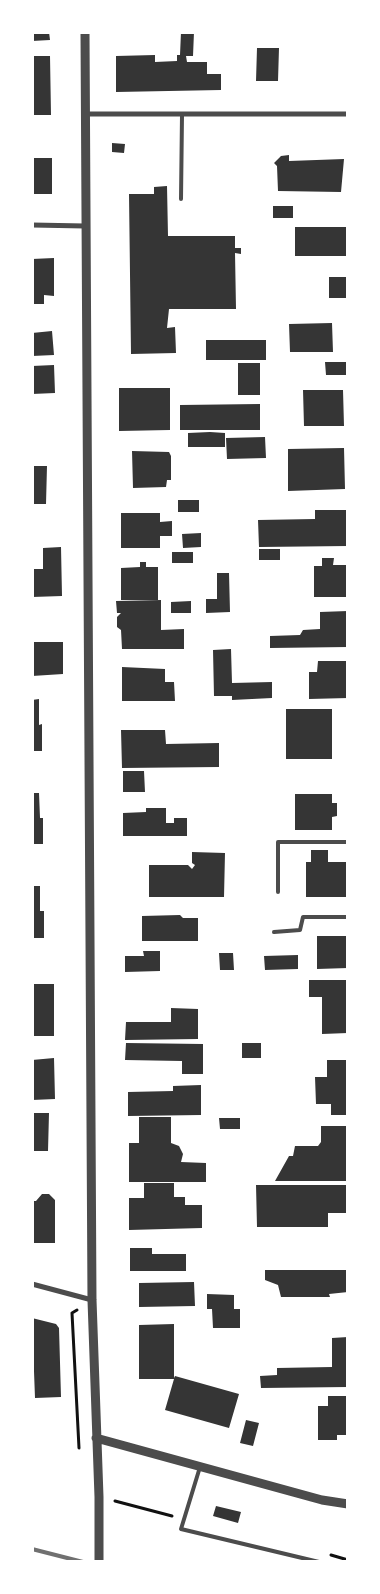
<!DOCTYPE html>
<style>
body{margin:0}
#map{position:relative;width:380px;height:1594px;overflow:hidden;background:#fff;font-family:"Titillium Web",sans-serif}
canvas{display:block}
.frame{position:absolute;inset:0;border:34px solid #fff;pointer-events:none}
</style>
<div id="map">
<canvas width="380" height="1594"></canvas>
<div class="frame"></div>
</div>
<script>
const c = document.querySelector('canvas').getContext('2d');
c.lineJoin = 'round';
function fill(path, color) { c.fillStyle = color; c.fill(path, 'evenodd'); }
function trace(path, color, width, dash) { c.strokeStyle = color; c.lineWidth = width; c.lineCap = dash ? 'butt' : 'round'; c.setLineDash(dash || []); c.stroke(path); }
fill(new Path2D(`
 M32,32H49L50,40L32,41Z
 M181,32H194L193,56H186L187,62H207V74H221V90L116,92V56L155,55V62L177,61V55H180Z
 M257,48H279L278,81H256Z
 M32,56H50L51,115H32Z
 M112,143L125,144L124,153L112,152Z
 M289,155V161L344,159L341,192L278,191L277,166L274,163L281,156Z
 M32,158H52V194H32Z
 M167,186L168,236H235V248H241V254L235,253L236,309H169L167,328L175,327L176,353L131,354L129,194H154V187Z
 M273,206H293V218H273Z
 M295,227H348V256H295Z
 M54,258V296L44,295V304H32V259Z
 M329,277H348V298H329Z
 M332,323L333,352H290L289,324Z
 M52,331L54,355L32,356V333Z
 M206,340H266V360H206Z
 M325,362H348V375H326Z
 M238,363H260V395H238Z
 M54,365L55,393L32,394V366Z
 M119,388H170V430L119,431Z
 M303,390H343L344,426H304Z
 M260,404V430H180V405Z
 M210,432L225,433V447H188V433Z
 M265,437L266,458L227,459L226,438Z
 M344,448L345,489L288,491V449Z
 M132,451L169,452L171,456V480H167L166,487L133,488Z
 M32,466H47L46,504H32Z
 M178,500H199V512H178Z
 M315,510H348V546L259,547L258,520L315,519Z
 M121,513H160V522L172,521V536H160V548H121Z
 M201,533V547L183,548L182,534Z
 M61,547L62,596L32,597L33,569H43V548Z
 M259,549H280V560H259Z
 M172,552H193V563H172Z
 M322,558H334L333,565H348V597H314V566H322Z
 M140,562H146V567H158V600H121V568L140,567Z
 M217,573H229L230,612L206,613V599H217Z
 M161,600V630L184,629V649H122L121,630L117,627V617L121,613H117L116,601Z
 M191,601V613H171V602Z
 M348,611V647L270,648V636L300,635L303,630L320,629V612Z
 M32,642H63V674L32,676Z
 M231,649L232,683L272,682V698L232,700V696H214L213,650Z
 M318,661H348V698L309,699V672H317Z
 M122,667L165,669V682H174L175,701H122Z
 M39,699V725L42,724V751H32V700Z
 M286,709H332V759H286Z
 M121,730H165L166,744L219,743V767L122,768Z
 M123,771H144L145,792H123Z
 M32,793H39L40,818H43V844H32Z
 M295,794H332V803H337V816L332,817V830H295Z
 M146,808H166V823H174V818H187V836H123V813L146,812Z
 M311,850H328V862H348V897H306V862H311Z
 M192,852L225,853L224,897H149V865H188L192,869L195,865L192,863Z
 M32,886H40V911H44V938H32Z
 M180,915L183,918H198V941H142V916Z
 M317,936H348V968L317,969Z
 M143,951H160V971L125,972V956H144Z
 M219,953H233L234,970H220Z
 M298,955V969L265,970L264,956Z
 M309,980H348V1033L322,1034V997H309Z
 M32,984H54V1036H32Z
 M171,1008L198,1009V1039L125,1040L126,1022H171Z
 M126,1043L203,1044V1074H182V1061L125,1060Z
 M242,1043H261V1058H242Z
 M54,1058L55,1099L32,1100V1060Z
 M327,1060H348V1115H331V1104H316L315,1077H327Z
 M201,1085V1115L128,1116V1092L173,1091V1086Z
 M32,1113H49L48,1151H32Z
 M139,1117H171V1143L179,1146L183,1154L181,1162L206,1163V1182H129V1143H139Z
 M219,1118H240V1129H220Z
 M321,1126H346L348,1181H275L289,1156H293L295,1146H318L321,1142Z
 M144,1183H174V1197H185V1205H202V1228L129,1230V1198H144Z
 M256,1185H348V1213H328V1227H257Z
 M42,1194H49L55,1200V1243H32V1201H36Z
 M130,1248H152V1254H186V1271H130Z
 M265,1270H348V1292L329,1294L330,1297H281L278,1285L265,1280Z
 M194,1282L195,1306L139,1307V1283Z
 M207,1294L234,1295V1309H240V1328H213L212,1309H207Z
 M32,1318L56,1324L59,1328L61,1397L35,1398Z
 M174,1324V1378L175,1376L239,1394L229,1428L165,1410L174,1379H139V1325Z
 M348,1337V1387L261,1388L260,1376L277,1375V1368L332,1367V1338Z
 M328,1396H348V1435H337V1440H318V1406H328Z
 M246,1420L259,1423L253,1446L240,1443Z
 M216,1506L241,1512L238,1523L213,1516Z`), '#353535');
trace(new Path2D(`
 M77,1310L72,1313L79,1448
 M115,1501L172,1516
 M331,1555L348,1560`), '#111', 3);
trace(new Path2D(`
 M181,199L182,115
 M278,892V842H348
 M274,932L300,930L303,917H348
 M200,1467L181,1529L319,1562`), '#4c4c4c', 4);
trace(new Path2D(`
 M86,114H348
 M32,225L85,226
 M32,1284L92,1300`), '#4c4c4c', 5);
trace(new Path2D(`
 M85,32L92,1300L99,1497V1562
 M96,1438L322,1500L348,1504`), '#4c4c4c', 9);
trace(new Path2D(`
 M32,1549L83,1562`), '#707070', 4);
</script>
